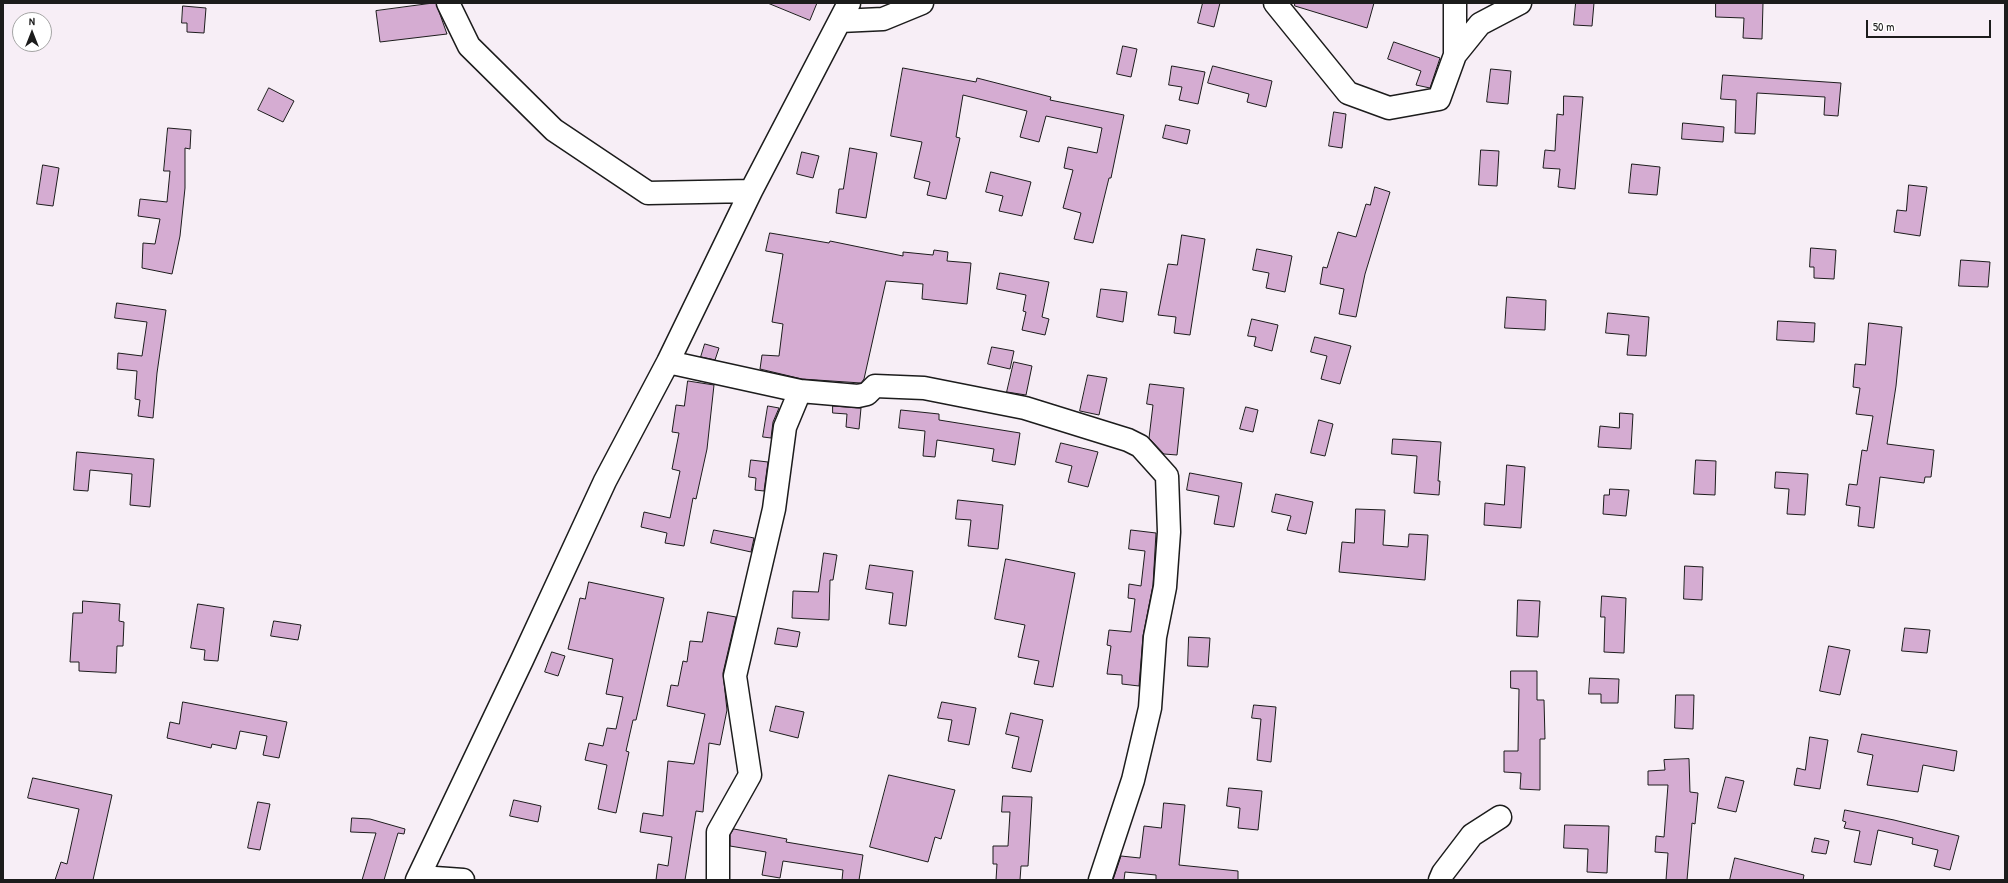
<!DOCTYPE html>
<style>
body{margin:0}
#map{position:relative;width:2008px;height:883px;overflow:hidden;background:#f7eef6;font-family:"Patrick Hand",sans-serif}
canvas{display:block}
.frame{position:absolute;inset:0;border:4px solid #1c1c1c;pointer-events:none}
.north{position:absolute;left:12px;top:12px;width:40px;height:40px;box-sizing:border-box;background:#fff;border:1px solid #a4a4a4;border-radius:50%;rotate:0deg;font-size:11px;font-weight:700;line-height:16px;text-align:center;color:#1c1c1c}
.north::after{content:'';display:block;margin:auto;width:14px;height:18px;background:#1c1c1c;clip-path:polygon(50% 0,100% 100%,50% 72%,0 100%)}
.scale{position:absolute;left:1866px;top:20px;width:125px;height:18px;box-sizing:border-box;border:2px solid #1c1c1c;border-top:0;padding-left:5px;font-size:12px;line-height:14px;white-space:nowrap;color:#1c1c1c;-webkit-text-stroke:3px #fff;paint-order:stroke}
</style>
<div id="map">
<canvas width="2008" height="883"></canvas>
<div class="frame"></div>
<div class="north">N</div>
<div class="scale">50 m</div>
</div>
<script>
const c = document.querySelector('canvas').getContext('2d');
c.lineJoin = 'round';
function fill(path, color) { c.fillStyle = color; c.fill(path, 'evenodd'); }
function trace(path, color, width, dash) { c.strokeStyle = color; c.lineWidth = width; c.lineCap = dash ? 'butt' : 'round'; c.setLineDash(dash || []); c.stroke(path); }
const building = new Path2D(`
 M436,3L447,34L380,42L376,11Z
 M768,3H817L810,20Z
 M1203,3H1220L1214,27L1198,23Z
 M1295,3H1374L1367,28L1295,6Z
 M1576,3H1594L1592,26L1574,25Z
 M1716,3H1763L1762,39L1743,38L1744,18L1716,17Z
 M183,6L206,8L204,33L187,32V23H182Z
 M1394,42L1440,58L1430,88L1416,85L1421,71L1388,59Z
 M1123,46L1137,49L1131,77L1117,74Z
 M1172,66L1205,72L1198,104L1179,100L1182,87L1169,85Z
 M1213,66L1272,81L1266,107L1247,102L1249,94L1208,83Z
 M903,68L976,82L977,78L1051,97L1050,100L1124,115L1111,178H1109L1093,243L1074,239L1081,213L1063,208L1073,170L1064,168L1068,147L1097,153L1102,128L1046,116L1039,142L1020,137L1027,111L963,95L956,137L960,138L946,199L927,195L930,182L914,178L922,142L891,136Z
 M1491,69L1511,71L1508,104L1487,102Z
 M1723,75L1841,83L1838,116L1824,115L1825,97L1757,93L1755,134L1735,133L1736,100L1721,99Z
 M269,88L294,101L283,122L258,110Z
 M1564,96L1583,97L1575,189L1558,187L1560,169L1543,168L1545,150L1555,151L1557,114L1563,115Z
 M1334,112L1346,114L1342,148L1329,146Z
 M1683,123L1724,127L1723,142L1682,139Z
 M1166,125L1190,130L1187,144L1163,138Z
 M168,128L191,130L190,149L185,148V188L180,236L172,274L142,268L143,243L155,244L160,219L138,216L140,199L167,202L170,171H164Z
 M850,148L877,153L866,218L836,213L839,189H843Z
 M1481,150L1499,151L1497,186L1479,185Z
 M802,152L819,156L813,178L797,174Z
 M1632,164L1660,167L1657,195L1629,193Z
 M43,165L59,168L53,206L37,204Z
 M991,172L1031,182L1022,216L999,211L1003,196L986,192Z
 M1909,185L1927,187L1920,236L1894,232L1897,210L1906,211Z
 M1375,187L1390,192L1365,274L1356,317L1339,314L1344,289L1320,284L1323,267L1327,268L1338,232L1356,237L1366,204L1370,205Z
 M770,233L829,243L830,241L903,256V252L933,255L934,250L948,252L947,261L971,263L967,304L922,299L923,284L886,281L864,379L861,383L802,379L760,369L762,355L779,356L783,324L772,322L783,254L766,251Z
 M1182,235L1205,239L1190,335L1174,333L1176,317L1158,315L1168,264L1177,265Z
 M1811,248L1836,250L1834,279L1814,278V267H1810Z
 M1257,249L1292,256L1285,292L1266,288L1269,273L1253,270Z
 M1961,260L1990,262L1988,287L1959,286Z
 M1000,273L1049,282L1042,317L1049,319L1045,335L1022,330L1026,312L1023,311L1026,295L997,289Z
 M1101,289L1127,292L1123,322L1097,317Z
 M1507,297L1546,300L1545,330L1505,328Z
 M117,303L166,310L157,373L153,418L138,416L140,400L135,399L137,371L117,369L118,353L142,356L147,322L115,318Z
 M1608,313L1649,317L1646,356L1627,355L1629,335L1606,333Z
 M1252,319L1278,325L1272,351L1254,346L1256,337L1248,336Z
 M1778,321L1815,323L1814,342L1777,340Z
 M1869,323L1902,327L1896,386L1887,444L1934,450L1931,477H1925L1924,483L1880,477L1874,528L1858,526L1860,507L1846,505L1849,484L1857,485L1862,450L1867,451L1873,416L1856,414L1860,388L1853,387L1855,364L1865,365Z
 M1315,337L1351,346L1340,384L1321,379L1327,356L1311,352Z
 M705,344L719,348L715,360L701,357Z
 M992,347L1014,351L1010,369L988,364Z
 M1014,362L1032,366L1026,395L1007,392Z
 M1088,375L1107,378L1099,415L1080,411Z
 M688,381L714,385L707,449L696,499L693,498L684,546L665,543L667,533L641,527L644,512L670,518L680,471L672,469L679,433L672,432L676,405L684,406Z
 M1150,384L1184,388L1177,455L1164,454L1149,438L1153,405L1147,404Z
 M768,406L779,408L773,422L771,438L763,437Z
 M833,406L861,408L859,429L846,427L847,414L833,413Z
 M1246,407L1258,410L1253,432L1240,429Z
 M901,410L939,414V420L1020,433L1015,465L992,461L994,449L937,440L935,457L923,456L925,431L899,428Z
 M1620,413L1633,414L1631,449L1598,447L1600,426L1619,428Z
 M1319,420L1333,424L1325,456L1311,453Z
 M1393,439L1441,442L1438,481H1440L1439,495L1414,493L1417,456L1392,454Z
 M1061,443L1098,452L1088,487L1068,482L1072,466L1056,462Z
 M77,452L154,459L150,507L130,505L132,474L90,470L88,491L74,490Z
 M751,460L768,462L764,491L755,490L756,478L749,477Z
 M1696,460L1716,461L1715,495L1694,494Z
 M1507,465L1525,467L1521,528L1484,525L1485,503L1504,505Z
 M1776,472L1808,474L1805,515L1787,514L1789,489L1775,488Z
 M1190,473L1242,483L1234,527L1214,524L1219,496L1187,490Z
 M1610,489L1629,490L1626,516L1603,514L1604,495H1609Z
 M1276,494L1313,502L1306,534L1287,530L1291,516L1272,512Z
 M958,500L1003,505L998,549L968,546L971,520L956,519Z
 M1356,509L1385,510L1383,545L1408,547L1409,534L1428,535L1425,580L1339,572L1342,542L1354,543Z
 M714,530L754,538L751,552L711,543Z
 M1131,530L1156,533L1153,585L1143,636L1139,686L1122,684V675L1107,674L1111,646L1107,645L1109,630L1131,632L1135,599L1128,598L1129,584L1141,586L1145,551L1129,549Z
 M824,553L837,555L833,580H830L829,620L792,618L793,591L818,592Z
 M1006,559L1075,573L1053,687L1034,684L1039,661L1018,657L1025,625L995,619Z
 M870,565L913,571L906,626L889,624L893,593L866,589Z
 M1685,566L1703,567L1702,600L1684,599Z
 M589,582L664,598L636,720H633L626,751L629,752L616,813L598,809L607,765L585,760L589,743L603,746L607,728L616,729L623,697L606,694L613,659L568,649L580,598L585,599Z
 M1602,596L1626,598L1624,653L1604,652L1605,617H1601Z
 M1518,600L1540,601L1538,637L1517,636Z
 M83,601L120,604L119,621L124,622L123,646H117L116,673L79,671V662H70L73,613H82Z
 M198,604L224,608L218,661L204,660L205,650L191,648Z
 M708,612L736,617L723,673L727,710L720,745L709,743L703,812L696,811L685,880H656L658,864L668,866L672,837L640,832L643,813L663,816L668,761L694,764L705,714L667,706L671,685L678,686L683,661L687,662L690,641L702,642Z
 M274,621L301,625L298,640L271,636Z
 M778,628L800,632L797,647L775,644Z
 M1905,628L1930,630L1927,653L1902,651Z
 M1189,637L1210,638L1208,667L1188,666Z
 M1829,646L1850,650L1840,695L1820,691Z
 M552,652L565,656L558,676L545,672Z
 M1511,671H1537V700H1544L1545,739H1540V790L1520,789L1521,773L1504,772V751H1518L1519,689L1511,688Z
 M1590,678L1619,679L1618,703H1601V694H1589Z
 M1676,695H1694L1693,729L1675,728Z
 M183,702L287,722L279,758L263,755L267,736L240,731L236,749L212,744L211,748L167,738L170,722L179,724Z
 M942,702L976,708L969,745L948,741L952,720L938,718Z
 M1254,705L1276,707L1271,762L1257,760L1261,719L1252,718Z
 M776,706L804,712L798,738L770,731Z
 M1011,713L1043,720L1031,772L1012,768L1019,737L1006,734Z
 M1862,734L1957,751L1954,771L1923,765L1918,792L1867,785L1873,755L1858,752Z
 M1810,737L1828,740L1820,789L1794,785L1797,768L1805,770Z
 M1689,759L1690,792L1698,793L1695,824L1692,823L1687,880H1666L1668,853L1655,852L1656,836L1664,837L1668,785H1648V771L1665,770L1664,760Z
 M889,775L955,790L941,839L935,837L928,862L870,847Z
 M1726,777L1744,781L1736,812L1718,808Z
 M33,778L112,795L93,880H55L61,862L67,864L79,809L28,798Z
 M1229,788L1262,791L1258,830L1238,828L1240,808L1227,806Z
 M1003,796L1032,797L1028,866H1021L1020,880H996L997,864H993V846H1008L1010,812H1002Z
 M514,800L541,806L538,822L510,816Z
 M258,802L270,804L260,850L248,848Z
 M1164,803L1185,805L1179,865L1238,871V880H1156V875L1125,872L1124,880H1113L1121,856L1140,858L1144,826L1161,828Z
 M1845,810L1894,820L1959,836L1950,870L1934,866L1938,850L1912,844L1913,838L1878,830L1871,865L1854,862L1860,831L1844,828L1846,822L1843,821Z
 M352,818L370,819L405,829L404,834L398,833L384,880H362L376,833L351,832Z
 M1565,825L1609,826L1607,873L1587,872L1588,849L1564,848Z
 M734,829L787,839L786,842L863,855L859,880H842L843,870L783,861L780,878L762,875L766,852L730,846V835Z
 M1815,838L1829,841L1826,854L1812,852Z
 M1735,858L1804,875L1803,880H1730Z`);
fill(building, '#d5acd2');
trace(building, '#1c1c1c', 1);
const minor = new Path2D(`
 M448,3L469,46L554,130L648,193L751,191
 M1275,3L1348,93L1389,108L1439,99L1455,55L1480,24L1520,3
 M1455,3V55
 M840,21L883,19L922,3
 M668,362L800,391L858,396L867,394L875,386L924,388L1025,408L1128,440L1140,446L1167,476L1169,532L1165,587L1155,637L1150,708L1133,780L1100,880
 M417,880L522,660L605,481L668,362L751,191L849,3
 M432,880L435,878L463,880
 M718,880V832L750,775L735,676L774,509L785,427L800,391
 M1440,880L1443,873L1472,835L1500,817`);
trace(minor, '#1c1c1c', 25);
trace(minor, '#fff', 22);
</script>
